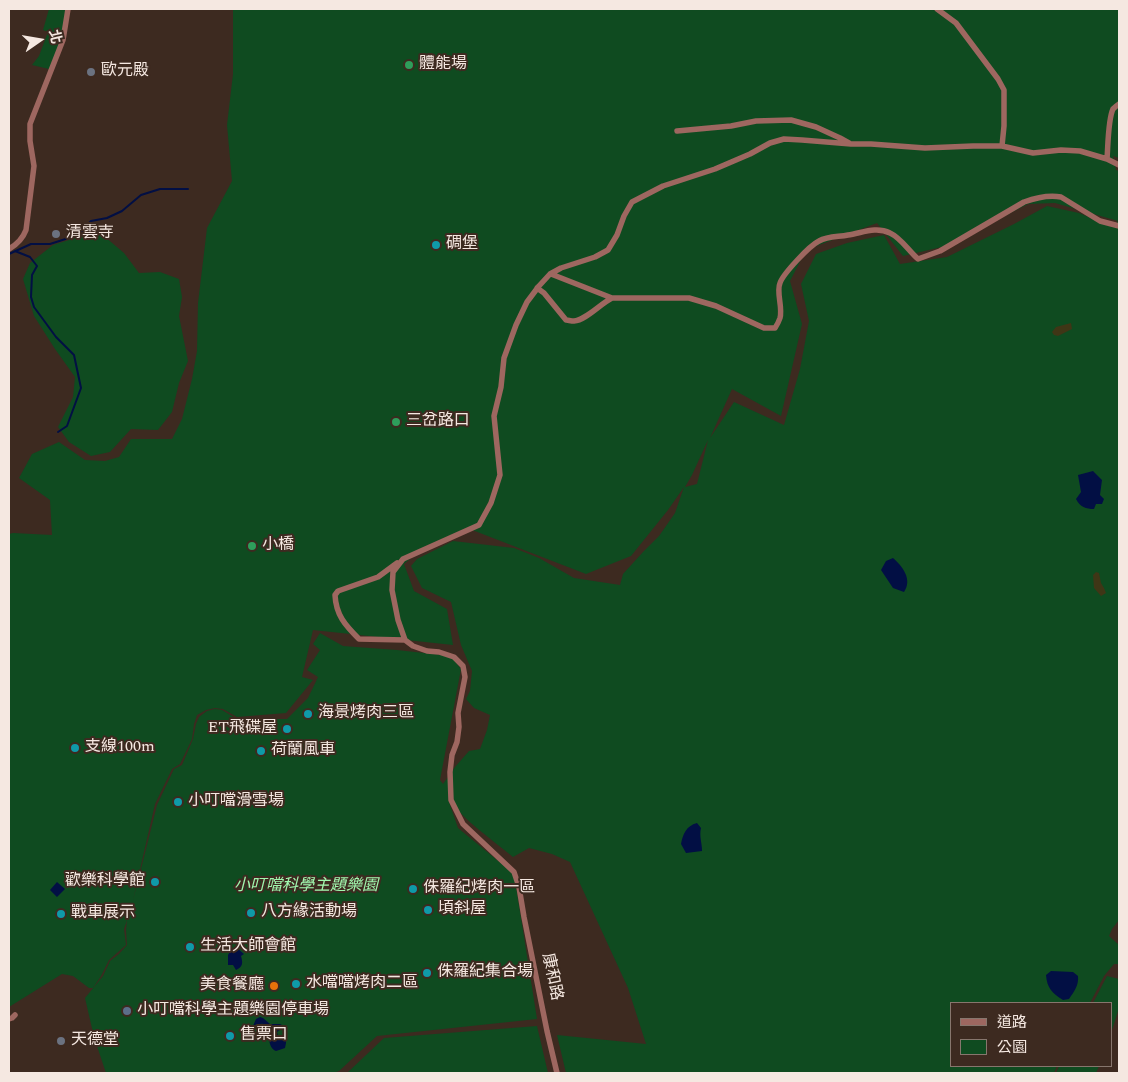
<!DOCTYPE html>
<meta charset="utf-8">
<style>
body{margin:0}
#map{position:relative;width:1128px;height:1082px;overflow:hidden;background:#3d2a20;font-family:Spectral,"Noto Sans TC",serif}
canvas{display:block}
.frame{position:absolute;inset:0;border:10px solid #f5e8e1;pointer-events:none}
.legend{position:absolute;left:950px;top:1002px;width:162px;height:65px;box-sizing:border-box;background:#3d2a20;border:1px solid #87766d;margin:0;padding:6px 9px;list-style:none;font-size:15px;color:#f5e8e1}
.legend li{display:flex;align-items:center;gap:10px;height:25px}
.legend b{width:25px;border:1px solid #87766d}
.north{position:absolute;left:15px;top:15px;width:50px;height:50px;-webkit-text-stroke:4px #3d2a20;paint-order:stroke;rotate:77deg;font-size:14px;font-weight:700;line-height:20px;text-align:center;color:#f5e8e1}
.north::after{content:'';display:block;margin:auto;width:18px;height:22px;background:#f5e8e1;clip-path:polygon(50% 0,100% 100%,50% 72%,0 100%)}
</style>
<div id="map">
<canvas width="1128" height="1082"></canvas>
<div class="frame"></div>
<ul class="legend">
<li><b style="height:6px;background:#9e6760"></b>道路</li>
<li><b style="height:14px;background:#0f4b20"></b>公園</li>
</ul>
<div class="north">北</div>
</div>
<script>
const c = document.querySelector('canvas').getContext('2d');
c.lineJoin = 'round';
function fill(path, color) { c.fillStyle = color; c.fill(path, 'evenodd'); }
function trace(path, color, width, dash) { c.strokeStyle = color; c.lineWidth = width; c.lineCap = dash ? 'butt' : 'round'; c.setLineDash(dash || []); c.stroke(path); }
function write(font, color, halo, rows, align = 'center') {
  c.font = font + ' Spectral,"Noto Sans TC",serif'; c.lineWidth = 4; c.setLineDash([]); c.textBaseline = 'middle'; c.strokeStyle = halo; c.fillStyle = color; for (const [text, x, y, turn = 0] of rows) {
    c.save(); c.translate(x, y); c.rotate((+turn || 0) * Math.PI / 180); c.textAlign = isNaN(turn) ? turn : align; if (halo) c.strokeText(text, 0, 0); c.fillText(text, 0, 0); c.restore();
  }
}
fill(new Path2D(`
 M49,9H67L61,41L49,69L32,65L39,56L48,32L43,30Z
 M233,9H1119V158L1113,156L1116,170L1119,171V920L1112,929L1109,936L1119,945V964H1114L1104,976L1090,1003H952V1066H1057L1054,1073H566L557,1035L646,1044L628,988L570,862L552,854L529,848L513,857C490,838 466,822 448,799L458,828L514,874L537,1019L377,1036L339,1071L333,1073H106L94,1037L85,998L103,976L110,961L119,954L127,945L126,930L127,920L124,929L126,945L109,960L101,976L93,988H89L73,976L62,974L9,1007V534L13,533L52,535L50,500L19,478L32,454L59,442L85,460L105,461L119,457L131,439H172L182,419L192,379L197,351L198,303L207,228L232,181L227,125L233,74ZM1055,203L1118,221L1112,227L1079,213L1047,206L1014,224L947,257L900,264L884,235L847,243L816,254L801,284L809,321L800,369L784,425L734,402L710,438L732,389L781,416L802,324L790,281L806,250L877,223L903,256L946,246L1028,204ZM708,440L697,484L685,487L692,475ZM684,487L675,513L659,536L643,552L623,574L620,585L574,578L539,558L514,548L453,541L417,559L411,566L422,588L451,602L461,645L472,671L470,691L466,699L474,708L490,715L487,730L480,749L469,751L455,767L443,784L440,780L461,669L451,656L397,650L343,646L320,633L313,644L320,650L307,670L318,677L308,698L287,719H237L222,710L215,709L207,711L199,717L196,724L193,739L182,765L174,769L157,805L142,865L133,900L155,804L172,769L180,764L192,739L194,724L197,715L206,710L215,708L223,709L237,717L286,713L313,680L302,677L313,630L453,645L447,609L414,591L404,564L424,547L467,528L586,574L631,556L668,510Z
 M98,231L124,253L139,273L160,272L179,279L182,297L179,316L188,361L179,383L172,412L158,430L131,429L110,452L91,456L69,442L58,427L73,397L75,377L55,349L34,316L23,279L30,263L53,245Z
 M1107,976L1119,979V1008L1112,1030V1003H1093Z
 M537,1026L548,1073H347L384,1038Z
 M1059,1066H1099L1096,1073H1056Z`), '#0f4b20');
fill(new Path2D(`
 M1071,323L1072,329L1058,336L1054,335L1052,332L1056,327Z
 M1096,572L1099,573L1101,583L1104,588L1106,593L1101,596L1094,588L1093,575Z`), '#3f3616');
fill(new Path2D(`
 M1093,471L1102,480L1100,495L1104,499L1102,504H1096L1094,509C1086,509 1080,507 1076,499L1081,492L1078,475Z
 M893,558C902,566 913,579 904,592L893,588L881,570L886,561Z
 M697,823L701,828C699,836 702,843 702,851L686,853L681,844C683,834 686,826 697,823Z
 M57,882L65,889L57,897L50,890Z
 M232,948H237L244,954L241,956C243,963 243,967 236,970L233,965H228V955Z
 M1051,971L1073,972L1078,976C1079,985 1074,992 1069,999L1063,1000C1052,993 1047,988 1046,975Z
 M260,1017L263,1018L270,1024H280L286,1027L281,1029L277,1032L278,1036L286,1037V1043L285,1048L276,1051C267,1047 270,1035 267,1026C262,1022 259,1024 253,1026L256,1019Z`), '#020f44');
trace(new Path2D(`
 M15,251L30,257L37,266L32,275L31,297L34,307L56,337L74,355L81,388L67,426L58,432
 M9,254L31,244H50L78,235L91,221L107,218L122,211L141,195L160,189H188`), '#020f44', 2);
trace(new Path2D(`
 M937,9L956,23L998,79L1004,90V126L1002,146
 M677,131L731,126L756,121L791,120L816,127L840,138L849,143
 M1107,159C1108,147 1108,119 1113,109C1116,106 1116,106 1119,104
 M9,249C16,245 23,238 26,230L34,166L30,141V124L63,40L68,9
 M551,274L612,298H689L716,306L764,328H775C777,325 779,321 780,318C783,308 776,292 780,283C783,274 809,246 819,241C828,236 839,237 848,235C862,233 876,226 890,233C901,238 909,251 918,259L940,251L1024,202C1035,198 1050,195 1061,197L1100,221L1119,226
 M537,288L544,293L566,320C568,320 571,321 574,321C586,320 600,304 612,298
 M397,563L378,577L338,591L335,595C336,615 345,625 359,639L405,640
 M9,1019L12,1018L15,1015
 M557,1073L547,1031L524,917L519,887L514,872L463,824L451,800L450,772L452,755L457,742L459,727L458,713L465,677L463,666L454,657L439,652L427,651L413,646L405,640L398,620L392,590L393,572L403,559L479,525L491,503L500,475L494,416L501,387L504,358L516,325L527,302L539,286L550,274L561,268L595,257L608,250L617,235L624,216L632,202L663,186L715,169L750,154L770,143L784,139L802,140L851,144H871L925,148L973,146H1002L1033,153L1061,150L1080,151L1107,159L1119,165`), '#9e6760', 5.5);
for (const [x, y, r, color] of [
 [409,65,5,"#2e9e5b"],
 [91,72,5,"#6b7280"],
 [56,234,5,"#6b7280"],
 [436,245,5,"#0f9aa8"],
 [396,422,5,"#2e9e5b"],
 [252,546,5,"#2e9e5b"],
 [308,714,5,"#0f9aa8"],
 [287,729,5,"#0f9aa8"],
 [75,748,5,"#0f9aa8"],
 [261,751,5,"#0f9aa8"],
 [178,802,5,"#0f9aa8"],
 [155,882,5,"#0f9aa8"],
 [413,889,5,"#0f9aa8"],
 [428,910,5,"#0f9aa8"],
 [251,913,5,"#0f9aa8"],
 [61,914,5,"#0f9aa8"],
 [190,947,5,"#0f9aa8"],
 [427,973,5,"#0f9aa8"],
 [296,984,5,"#0f9aa8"],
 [274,986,5,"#e8710a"],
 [127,1011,5,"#5c6f8a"],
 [230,1036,5,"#0f9aa8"],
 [61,1041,5,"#6b7280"]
]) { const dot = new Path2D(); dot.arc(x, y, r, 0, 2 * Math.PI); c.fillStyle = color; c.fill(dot); trace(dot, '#3d2a20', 2); }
write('16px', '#f5e8e1', '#3d2a20', [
 ["體能場",419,65],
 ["歐元殿",101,72],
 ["清雲寺",66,234],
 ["碉堡",446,245],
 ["三岔路口",406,422],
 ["小橋",262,546],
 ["海景烤肉三區",318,714],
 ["ET飛碟屋",277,729,"right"],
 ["支線100m",85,748],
 ["荷蘭風車",271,751],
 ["小叮噹滑雪場",188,802],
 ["歡樂科學館",145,882,"right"],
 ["侏羅紀烤肉一區",423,889],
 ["頃斜屋",438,910],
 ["八方緣活動場",261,913],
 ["戰車展示",71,914],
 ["生活大師會館",200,947],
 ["侏羅紀集合場",437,973],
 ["水噹噹烤肉二區",306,984],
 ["美食餐廳",264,986,"right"],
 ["小叮噹科學主題樂園停車場",137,1011],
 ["售票口",240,1036],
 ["天德堂",71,1041]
], 'left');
write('italic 16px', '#a1f8af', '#3d2a20', [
 ["小叮噹科學主題樂園",306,887]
]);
write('16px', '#f5e8e1', '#3d2a20', [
 ["康和路",551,977,78]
]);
</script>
